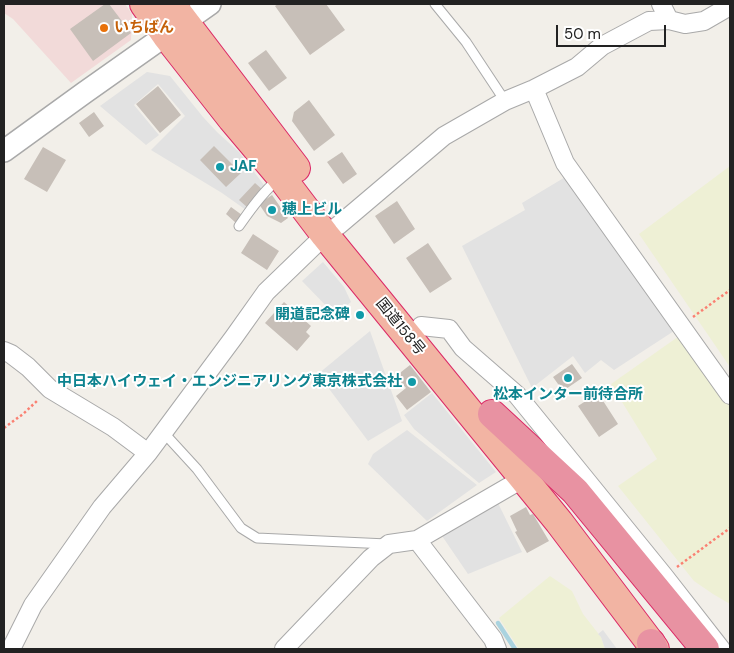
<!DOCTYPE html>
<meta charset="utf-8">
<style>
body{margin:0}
#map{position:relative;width:734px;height:653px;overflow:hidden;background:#f2efe9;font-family:"DM Sans",sans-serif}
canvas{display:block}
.frame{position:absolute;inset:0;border:5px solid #222;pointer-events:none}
.scale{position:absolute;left:556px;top:25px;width:110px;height:22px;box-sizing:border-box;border:2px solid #222;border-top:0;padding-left:6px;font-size:15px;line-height:18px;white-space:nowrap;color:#222;-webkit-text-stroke:4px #fff;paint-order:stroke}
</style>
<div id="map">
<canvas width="734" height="653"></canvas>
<div class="frame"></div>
<div class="scale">50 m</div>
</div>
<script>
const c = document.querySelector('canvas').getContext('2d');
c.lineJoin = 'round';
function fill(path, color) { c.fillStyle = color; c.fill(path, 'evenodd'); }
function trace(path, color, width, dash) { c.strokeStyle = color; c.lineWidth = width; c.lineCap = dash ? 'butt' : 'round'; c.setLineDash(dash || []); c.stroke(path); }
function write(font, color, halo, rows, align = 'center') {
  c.font = font + ' "DM Sans","Noto Sans JP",sans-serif'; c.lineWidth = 4; c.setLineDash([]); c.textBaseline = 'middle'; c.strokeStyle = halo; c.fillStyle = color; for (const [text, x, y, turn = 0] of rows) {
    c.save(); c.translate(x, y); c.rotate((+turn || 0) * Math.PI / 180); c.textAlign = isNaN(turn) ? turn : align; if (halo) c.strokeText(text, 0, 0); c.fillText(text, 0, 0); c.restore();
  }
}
fill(new Path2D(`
 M4,4H125L132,14L131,40L71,83L13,19L4,13Z`), '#f2dad9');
fill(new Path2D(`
 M730,166V367L639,234Z
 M682,334L730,402V604L713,594L694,581L618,486L657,459L611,384Z
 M550,576L572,591L583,614L601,637L605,649H519L499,618Z`), '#eef0d5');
fill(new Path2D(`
 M147,72L170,76L203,117L217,132L239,152L267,189L246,210L222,193L151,150L185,116L158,84L134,105L159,135L146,145L100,106Z
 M567,176L674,331L614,370L601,360L585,373L573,356L532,388L462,246L525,210L522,203Z
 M323,262L344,287L351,302L335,315L302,281Z
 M370,331L402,421L368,441L318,374Z
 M432,393L496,472L479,483L414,429L404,415Z
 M407,430L477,485L427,521L368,464L373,454Z
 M497,501L522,552L468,574L440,533Z
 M603,630L617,649H605L601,637L598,634Z`), '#e2e2e2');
trace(new Path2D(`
 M498,623L515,649`), '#aad3df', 4.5);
fill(new Path2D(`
 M105,4H109L131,33L93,61L70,29Z
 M278,4H326L345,30L310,55L275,6Z
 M266,50L287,78L269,91L248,63Z
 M158,86L181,115L160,133L136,104Z
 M309,100L335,135L314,151L292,121L294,112Z
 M94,112L104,126L89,137L79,123Z
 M214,146L241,173L226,187L200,160Z
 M43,147L66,160L47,192L24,179Z
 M342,152L357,174L343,184L327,162Z
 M255,183L264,191L248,208L239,200Z
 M272,195L288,218L281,223L267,216L259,204Z
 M397,201L415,229L394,244L375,216Z
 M231,207L242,215L236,223L226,214Z
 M253,234L279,251L267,270L241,253Z
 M428,243L452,279L430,293L406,258Z
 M284,302L311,326L306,332L310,336L297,351L265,323Z
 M572,364L582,378L563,391L553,377Z
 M410,365L431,392L407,410L396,396L406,388L396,376Z
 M598,393L618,424L599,437L578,406Z
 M526,507L530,515L533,514L549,541L527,553L515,532L517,531L510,516Z`), '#c7bfb8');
const service = new Path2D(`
 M435,4L466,42L505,101
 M239,226C250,210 264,190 279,179
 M164,433L197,469L241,528L257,538L387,544`);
const minor = new Path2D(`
 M661,4L669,20
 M534,89L565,163L730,395
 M421,326L449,329L463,348L517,395L664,576L721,649
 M4,351L11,354L28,367L50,389L113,427L148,453
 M417,540L493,639L497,649
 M11,649L33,605L102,507L148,453L234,337L266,292L325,235L339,225L444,136L505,101L534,89L577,67L602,46L649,21L669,20L685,24L704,21L730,6
 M284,649L371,558L389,544L417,540L524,478`);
const tertiary = new Path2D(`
 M4,151L84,93L210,4`);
const trunk = new Path2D(`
 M144,4L166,35L232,119L281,177L325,235L559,522L655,649
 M171,4L296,168`);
const motorway = new Path2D(`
 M492,414L575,491L705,649
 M651,643L654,649`);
trace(service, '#a9a9a9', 11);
trace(minor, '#a9a9a9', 20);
trace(tertiary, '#a9a9a9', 24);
trace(trunk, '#dc2a67', 30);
trace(motorway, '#dc2a67', 30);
trace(new Path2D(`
 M693,317L730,290
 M4,428L23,414L38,400
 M677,567L730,528`), '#fa8072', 2.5, [2.5, 2.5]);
trace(service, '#fff', 9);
trace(minor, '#fff', 18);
trace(tertiary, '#fff', 21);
trace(trunk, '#f2b4a3', 28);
trace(motorway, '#e892a2', 28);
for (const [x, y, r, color] of [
 [104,28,5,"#e8710a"],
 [220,167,5,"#0f9aa8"],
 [272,210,5,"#0f9aa8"],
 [360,315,5,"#0f9aa8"],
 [568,378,5,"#0f9aa8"],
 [412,382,5,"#0f9aa8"]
]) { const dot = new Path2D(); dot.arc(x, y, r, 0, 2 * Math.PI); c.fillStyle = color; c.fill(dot); trace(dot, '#fff', 2); }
write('bold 15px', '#c56008', '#fff', [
 ["いちばん",114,28]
], 'left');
write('bold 15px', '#0d838f', '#fff', [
 ["JAF",230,167],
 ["穂上ビル",282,210],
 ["開道記念碑",350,315,"right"],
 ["中日本ハイウェイ・エンジニアリング東京株式会社",402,382,"right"],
 ["松本インター前待合所",568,395,"center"]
], 'left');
write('15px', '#222', '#fff', [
 ["国道158号",400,327,51]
]);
</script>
